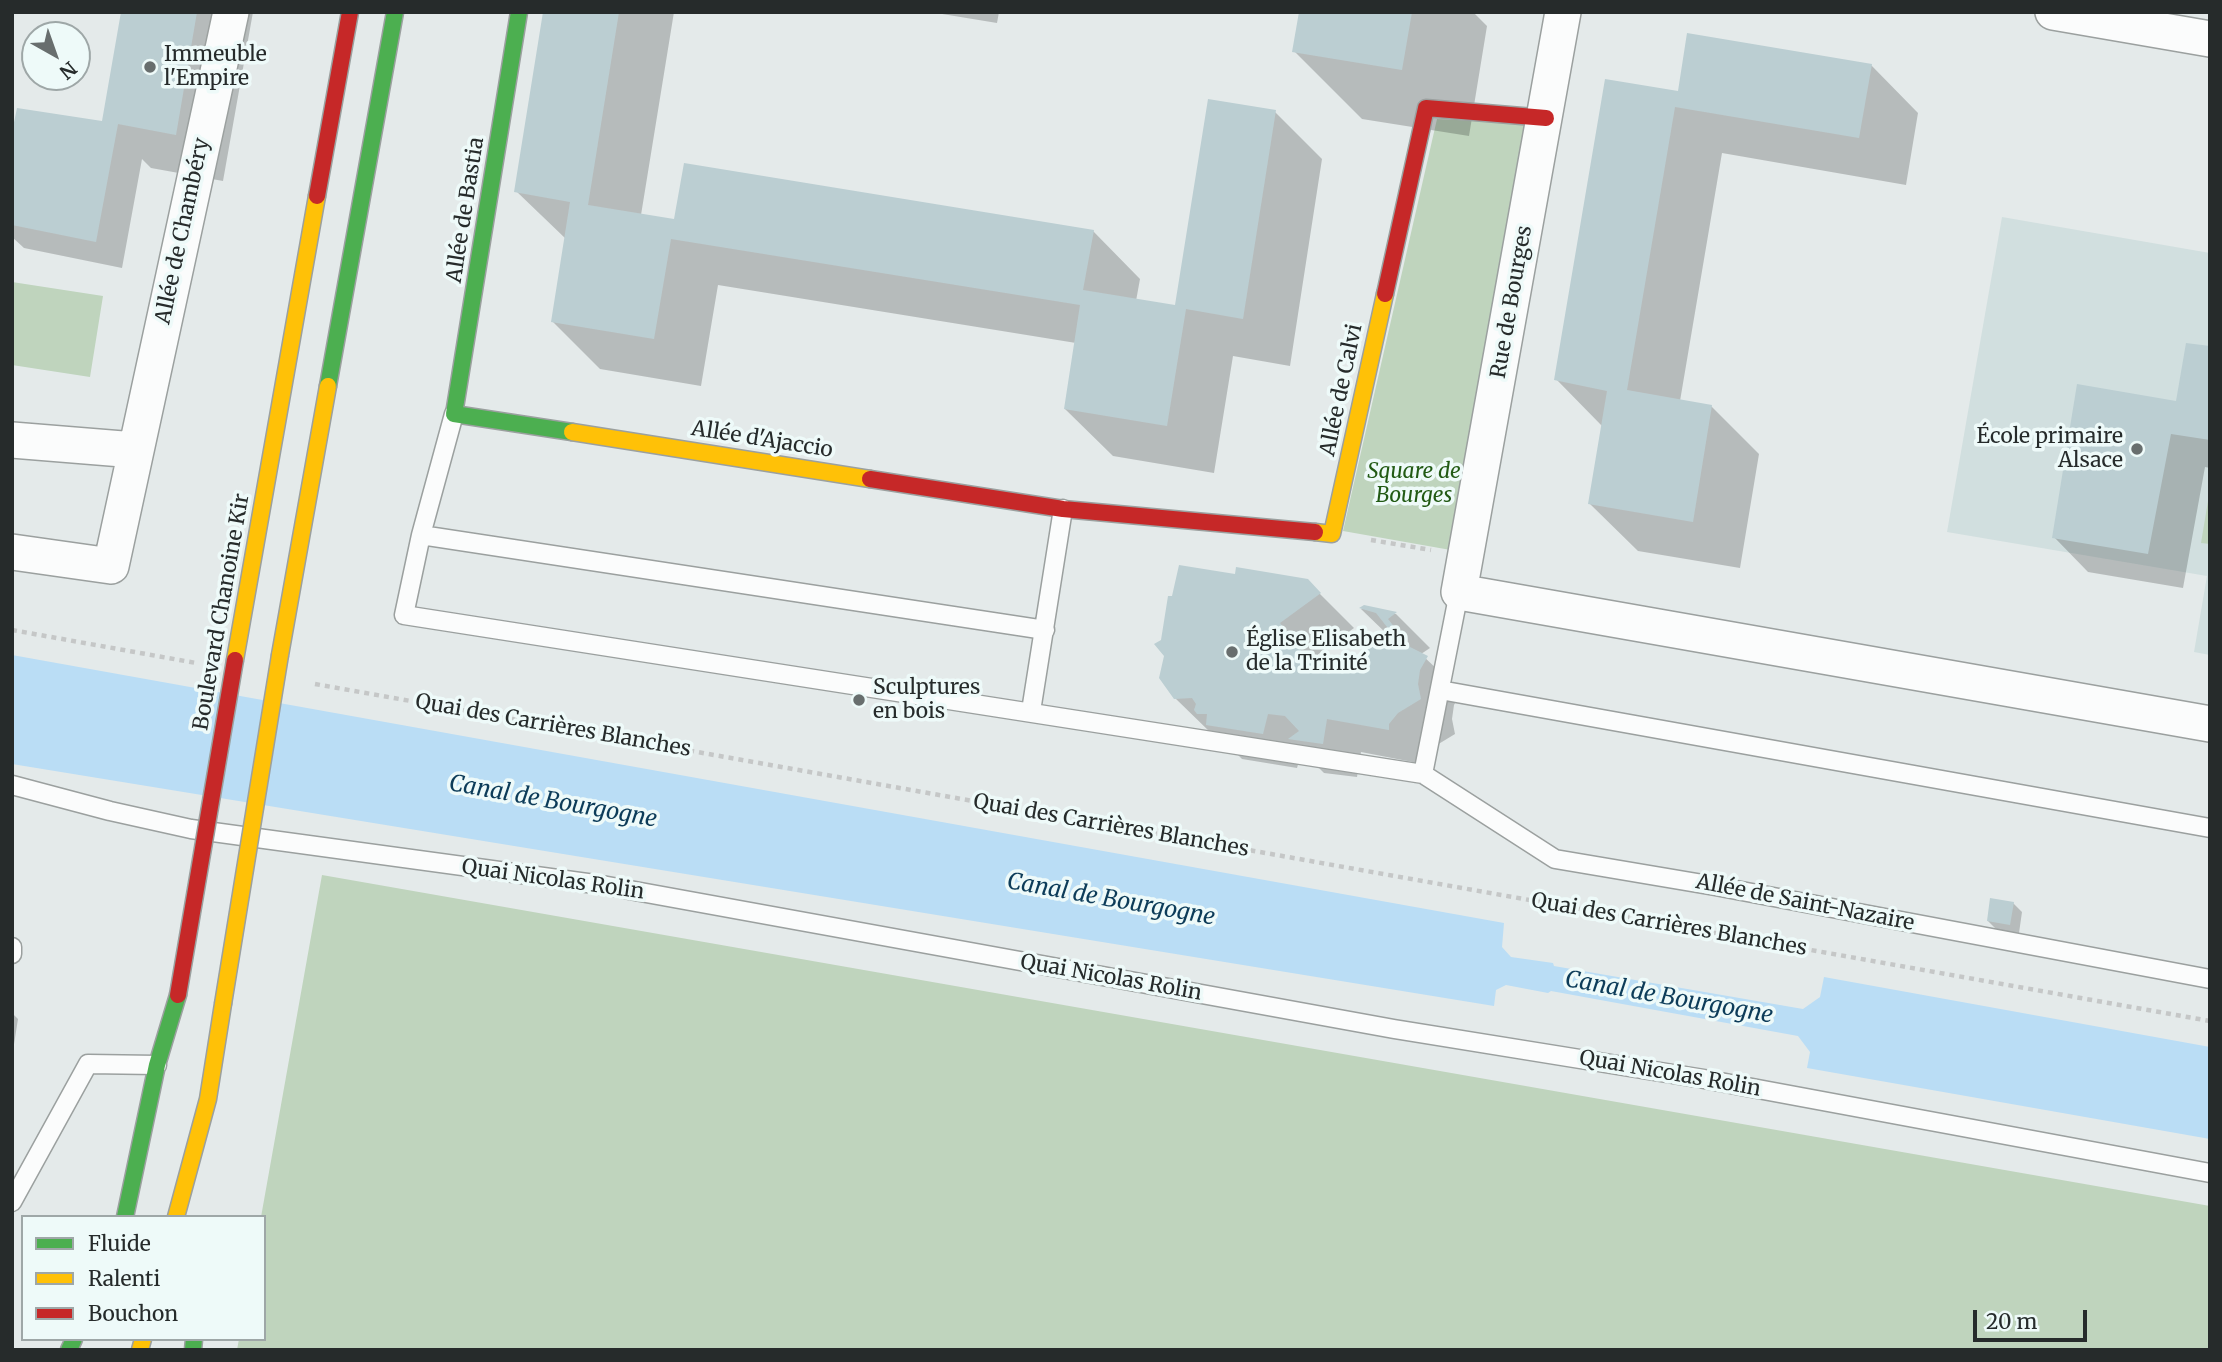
<!DOCTYPE html>
<meta charset="utf-8">
<style>
body{margin:0}
#map{position:relative;width:2222px;height:1362px;overflow:hidden;background:#e4eaea;font-family:Merriweather,serif}
canvas{display:block}
.frame{position:absolute;inset:0;border:14px solid #262b2b;pointer-events:none}
.legend{position:absolute;left:21px;top:1215px;width:245px;height:126px;box-sizing:border-box;background:#eefaf9;border:2px solid #9ea7a7;margin:0;padding:9px 12px;list-style:none;font-size:21px;color:#262b2b}
.legend li{display:flex;align-items:center;gap:14px;height:35px}
.legend b{width:35px;border:2px solid #9ea7a7}
.north{position:absolute;left:21px;top:21px;width:70px;height:70px;box-sizing:border-box;background:#eefaf9;border:2px solid #9ea7a7;border-radius:50%;rotate:140deg;font-size:19px;font-weight:700;line-height:28px;text-align:center;color:#262b2b}
.north::after{content:'';display:block;margin:auto;width:24px;height:32px;background:#686e6e;clip-path:polygon(50% 0,100% 100%,50% 72%,0 100%)}
.scale{position:absolute;left:1973px;top:1310px;width:114px;height:32px;box-sizing:border-box;border:4px solid #262b2b;border-top:0;padding-left:9px;font-size:21px;line-height:24px;white-space:nowrap;color:#262b2b;-webkit-text-stroke:5px #eefaf9;paint-order:stroke}
</style>
<div id="map">
<canvas width="2222" height="1362"></canvas>
<div class="frame"></div>
<ul class="legend">
<li><b style="height:9px;background:#4caf50"></b>Fluide</li>
<li><b style="height:9px;background:#ffc107"></b>Ralenti</li>
<li><b style="height:9px;background:#c62828"></b>Bouchon</li>
</ul>
<div class="north">N</div>
<div class="scale">20 m</div>
</div>
<script>
const c = document.querySelector('canvas').getContext('2d');
c.lineJoin = 'round';
function fill(path, color) { c.fillStyle = color; c.fill(path, 'evenodd'); }
function trace(path, color, width, dash) { c.strokeStyle = color; c.lineWidth = width; c.lineCap = dash ? 'butt' : 'round'; c.setLineDash(dash || []); c.stroke(path); }
function write(font, color, halo, rows, align = 'center') {
  c.font = font + ' Merriweather,serif'; c.lineWidth = 7; c.setLineDash([]); c.textBaseline = 'middle'; c.strokeStyle = halo; c.fillStyle = color; for (const [text, x, y, turn = 0] of rows) {
    c.save(); c.translate(x, y); c.rotate((+turn || 0) * Math.PI / 180); c.textAlign = isNaN(turn) ? turn : align; if (halo) c.strokeText(text, 0, 0); c.fillText(text, 0, 0); c.restore();
  }
}
fill(new Path2D(`
 M2002,217L2210,253V655L2194,652L2207,576L1947,532Z`), '#d1dfdf');
fill(new Path2D(`
 M1437,119L1537,124L1462,552L1343,531Z
 M12,282L103,296L90,377L12,365Z
 M2210,489V544L2201,543Z
 M322,875L2210,1206V1350H237L239,1339H264V1217H261Z`), '#bfd4bd');
fill(new Path2D(`
 M12,655L1504,923L1502,947L1511,957L1553,963L1554,966L1803,1009L1820,997L1824,977L2210,1047V1139L1807,1068L1810,1052L1798,1036L1551,991L1548,993L1506,985L1496,990L1494,1006L12,764Z`), '#baddf5');
fill(new Path2D(`
 M123,12H253L223,181L151,168L142,159L122,268L24,248L12,237V141L107,124Z
 M545,12H674L641,215L675,221L1093,231L1140,279L1136,301L1176,307L1275,112L1322,159L1290,366L1233,356L1214,473L1113,456L1065,409L1076,343L718,285L701,386L600,369L552,321L566,239L516,191Z
 M930,12H999L997,23Z
 M1300,12H1473L1487,26L1469,136L1362,119L1294,51Z
 M1871,65L1918,113L1906,185L1722,153L1680,401L1711,406L1759,454L1740,568L1638,551L1590,504L1603,427L1556,379L1679,93Z
 M2210,348V468L2205,467L2183,588L2088,572L2054,537L2177,403Z
 M1237,576L1307,581L1354,628L1313,658L1318,665L1343,669L1389,636L1361,609L1364,607L1396,614L1430,648L1421,654L1461,692L1454,705L1452,719L1455,734L1432,748L1423,764L1361,752L1357,777L1324,773L1302,751L1297,768L1242,759L1216,733H1211L1175,698Z
 M2013,903L2022,912L2019,933L1997,930L1988,921Z
 M12,1013L18,1019L12,1057Z`), '#0003');
fill(new Path2D(`
 M121,12H197L176,135L118,124L96,242L12,225V132L17,108L102,121Z
 M543,12H619L588,205L674,219L684,163L1094,230L1083,290L1175,305L1208,99L1276,110L1243,319L1186,309L1167,426L1064,409L1080,305L671,239L654,339L551,322L570,202L514,192Z
 M1299,12H1412L1402,70L1292,52Z
 M1687,33L1872,64L1859,138L1675,107L1627,390L1712,405L1693,522L1588,504L1607,391L1554,380L1605,79L1678,91Z
 M2186,343L2210,346V440L2171,434L2148,554L2052,538L2077,384L2176,401Z
 M1179,565L1235,574L1236,567L1308,579L1321,593L1280,623L1309,661L1343,667L1391,632L1376,613L1359,608L1364,605L1397,612L1388,619L1410,647L1428,656L1420,670L1418,684L1421,699L1398,713L1389,724V730L1327,719L1323,744L1288,739L1299,731L1285,716L1268,714L1263,734L1206,725L1207,714H1197L1194,710L1196,704L1192,698L1174,699L1159,678L1164,656L1154,644L1161,640L1168,596H1172Z
 M1990,898L2014,902L2010,925L1987,921Z`), '#bbced2');
const lane = new Path2D(`
 M454,414L421,535L404,615L1423,774L1555,859L1715,886L2210,979
 M421,535L1045,630
 M1440,690L2210,828
 M1031,711L1063,509
 M1423,774L1459,592
 M12,785L110,811L191,829L602,885L1394,1029L1704,1079L2210,1173
 M12,947V954
 M12,1202L88,1064L157,1065`);
const street = new Path2D(`
 M1563,12L1459,592L2210,724
 M2053,12L2210,39
 M12,440L135,450
 M12,552L111,566L231,12`);
const fast = new Path2D(`
 M519,12L454,414L572,432
 M328,386L395,12
 M125,1217L157,1065L178,995
 M69,1350L74,1339
 M193,1350L194,1339`);
const slow = new Path2D(`
 M572,432L870,479
 M1315,532L1332,534L1385,294
 M280,655L328,386
 M235,660L317,196
 M176,1217L208,1099L223,1004
 M140,1350L143,1339`);
const jam = new Path2D(`
 M317,196L350,12
 M1385,294L1426,108L1546,118
 M870,479L1063,509L1315,532`);
trace(lane, '#9ba09f', 21);
trace(street, '#9ba09f', 38);
trace(fast, '#9ba09f', 19);
trace(slow, '#9ba09f', 19);
trace(jam, '#9ba09f', 19);
trace(new Path2D(`
 M1371,540L1431,550
 M12,630L196,663
 M315,684L2210,1021`), '#c5c7c7', 4.5, [5, 5]);
trace(lane, '#fbfcfc', 18);
trace(street, '#fbfcfc', 35);
trace(fast, '#4caf50', 16);
trace(slow, '#ffc107', 16);
trace(jam, '#c62828', 16);
const slowBridge = new Path2D(`
 M223,1004L280,655`);
const jamBridge = new Path2D(`
 M178,995L235,660`);
trace(slowBridge, '#9ba09f', 19, []);
trace(jamBridge, '#9ba09f', 19, []);
trace(slowBridge, '#ffc107', 16);
trace(jamBridge, '#c62828', 16);
for (const [x, y, r, color] of [
 [150,67,7,"#686e6e"],
 [2137,449,7,"#686e6e"],
 [1232,652,7,"#686e6e"],
 [859,700,7,"#686e6e"]
]) { const dot = new Path2D(); dot.arc(x, y, r, 0, 2 * Math.PI); c.fillStyle = color; c.fill(dot); trace(dot, '#eefaf9', 2.5); }
write('21px', '#262b2b', '#eefaf9', [
 ["Immeuble",164,55],
 ["l'Empire",164,79],
 ["École primaire",2123,437,"right"],
 ["Alsace",2123,461,"right"],
 ["Église Elisabeth",1246,640],
 ["de la Trinité",1246,664],
 ["Sculptures",873,688],
 ["en bois",873,712]
], 'left');
write('21px', '#262b2b', '#eefaf9', [
 ["Allée de Bastia",466,210,-81],
 ["Allée de Chambéry",183,231,-78],
 ["Rue de Bourges",1512,302,-80],
 ["Allée de Calvi",1342,390,-78],
 ["Allée d'Ajaccio",762,440,9],
 ["Boulevard Chanoine Kir",222,612,-80],
 ["Quai des Carrières Blanches",553,726,10],
 ["Quai des Carrières Blanches",1111,826,10],
 ["Quai Nicolas Rolin",553,880,8],
 ["Allée de Saint-Nazaire",1805,903,11],
 ["Quai des Carrières Blanches",1669,925,10],
 ["Quai Nicolas Rolin",1111,978,10],
 ["Quai Nicolas Rolin",1670,1074,10]
]);
write('italic 21px', '#225a14', '#eefaf9', [
 ["Square de",1414,472],
 ["Bourges",1414,496]
]);
write('italic 23px', '#0d3c59', '#eefaf9', [
 ["Canal de Bourgogne",553,802,10],
 ["Canal de Bourgogne",1111,900,10],
 ["Canal de Bourgogne",1669,998,10]
]);
</script>
